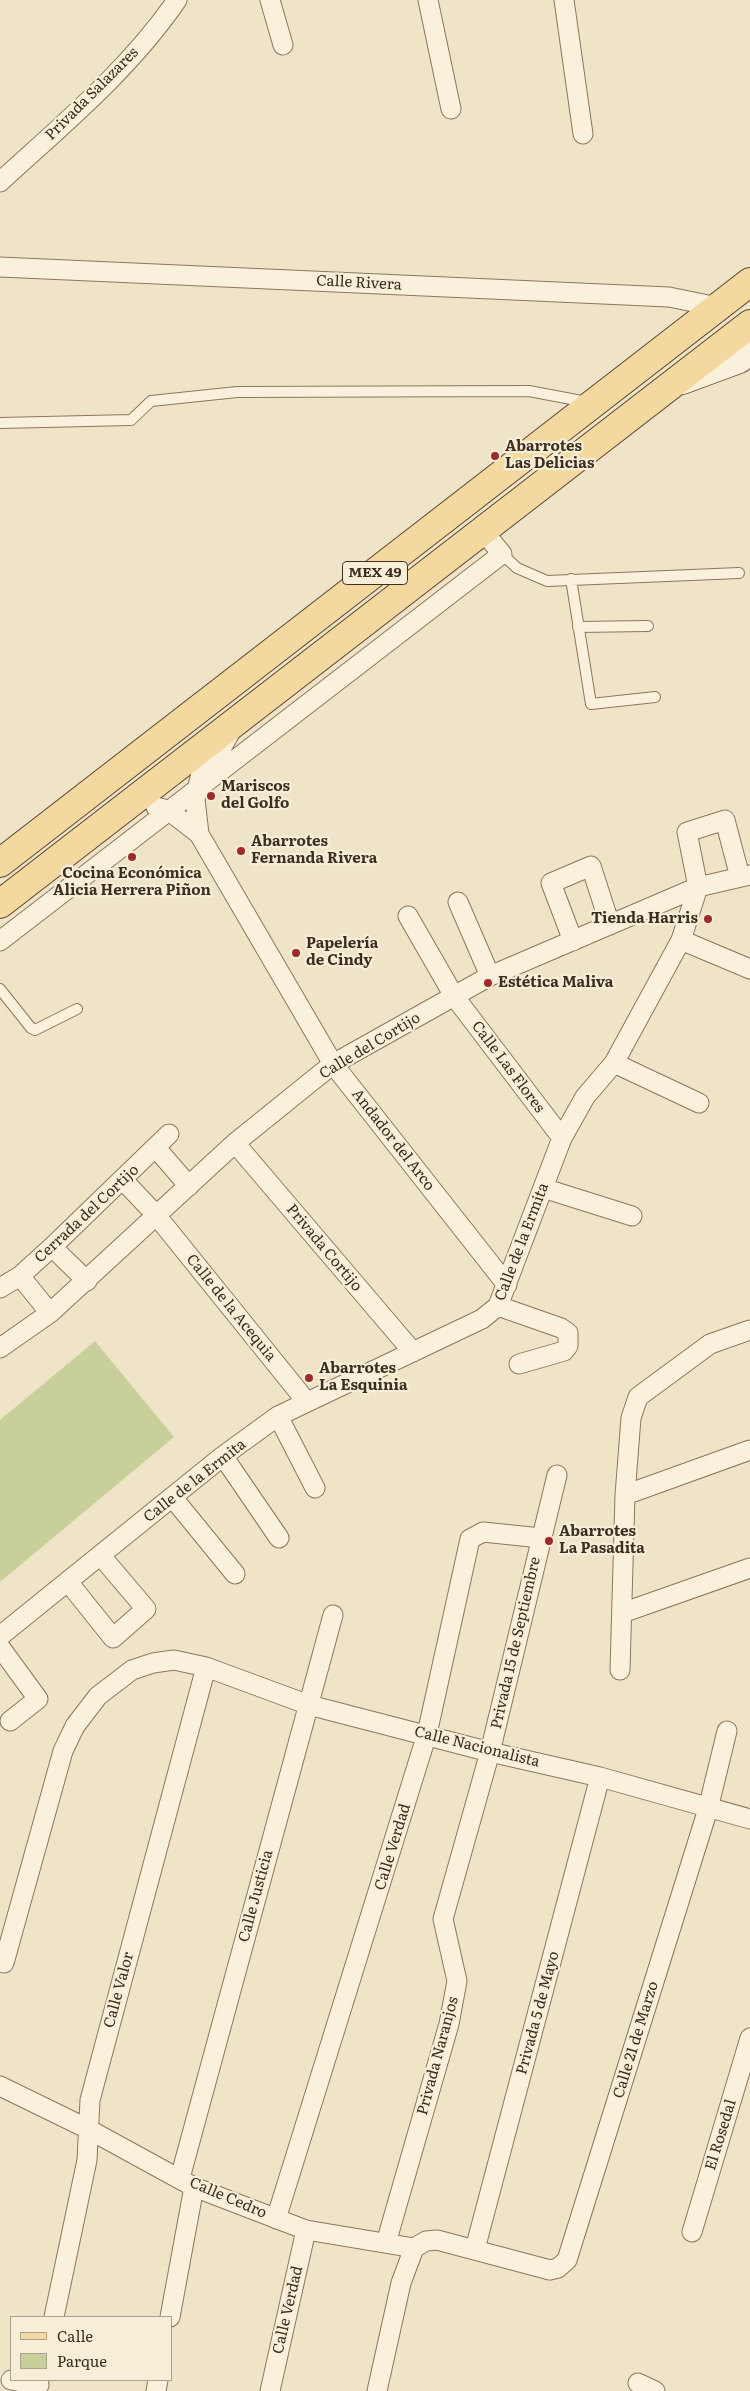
<!DOCTYPE html>
<meta charset="utf-8">
<style>
body{margin:0}
#map{position:relative;width:750px;height:2391px;overflow:hidden;background:#f0e4c8;font-family:Literata,serif}
canvas{display:block}
.legend{position:absolute;left:10px;top:2316px;width:162px;height:65px;box-sizing:border-box;background:#f7eed8;border:1px solid #ada18e;margin:0;padding:6px 9px;list-style:none;font-size:15px;color:#3d2e20}
.legend li{display:flex;align-items:center;gap:10px;height:25px}
.legend b{width:25px;border:1px solid #ada18e}
</style>
<div id="map">
<canvas width="750" height="2391"></canvas>
<ul class="legend">
<li><b style="height:6px;background:#f3d9a0"></b>Calle</li>
<li><b style="height:14px;background:#c9cf9b"></b>Parque</li>
</ul>
</div>
<script>
const c = document.querySelector('canvas').getContext('2d');
c.lineJoin = 'round';
function fill(path, color) { c.fillStyle = color; c.fill(path, 'evenodd'); }
function trace(path, color, width, dash) { c.strokeStyle = color; c.lineWidth = width; c.lineCap = dash ? 'butt' : 'round'; c.setLineDash(dash || []); c.stroke(path); }
function write(font, color, halo, rows, align = 'center') {
  c.font = font + ' Literata,serif'; c.lineWidth = 4.5; c.setLineDash([]); c.textBaseline = 'middle'; c.strokeStyle = halo; c.fillStyle = color; for (const [text, x, y, turn = 0] of rows) {
    c.save(); c.translate(x, y); c.rotate((+turn || 0) * Math.PI / 180); c.textAlign = isNaN(turn) ? turn : align; if (halo) c.strokeText(text, 0, 0); c.fillText(text, 0, 0); c.restore();
  }
}
fill(new Path2D(`
 M95,1341L174,1437L0,1582V1420Z`), '#c9cf9b');
const lane = new Path2D(`
 M0,423L131,420L151,401L237,392L529,391L587,402
 M502,554L517,568L547,581L739,573
 M571,579L591,704L655,697
 M578,627L648,626
 M0,989L31,1028L35,1030L77,1009`);
const street = new Path2D(`
 M270,0L283,45
 M428,0L451,109
 M564,0L583,134
 M0,182C62,125 129,70 177,0
 M0,267L669,297L718,307
 M156,807L168,810L199,834L333,1064L507,1285
 M199,834L195,799L202,769L221,749L231,731
 M458,902L490,976
 M408,916L454,996L562,1138
 M681,940L750,969
 M0,941L502,554L483,531
 M573,941L551,883L591,866L610,925
 M614,1063L699,1103
 M235,1143L413,1352
 M156,1148L189,1186
 M123,1180L156,1215L306,1401
 M543,1188L632,1216
 M52,1247L87,1281
 M20,1276L50,1313
 M0,1288L20,1276L52,1247L169,1134
 M498,1306L561,1328L568,1333V1346L564,1351L519,1364
 M0,1348L50,1313L235,1143L333,1064L490,976L698,887L750,875
 M278,1416L315,1488
 M223,1456L279,1538
 M625,1495L750,1450
 M173,1498L235,1574
 M69,1583L113,1638L146,1609L101,1556
 M622,1613L750,1568
 M0,1636L223,1456L278,1416L482,1319L498,1306L562,1138L585,1097L614,1063L681,940L698,887L687,832L725,820L740,877
 M0,1647L38,1699L10,1721
 M620,1670L625,1495L631,1418L638,1397L710,1344L750,1330
 M4,1963L63,1751L75,1726L98,1696L132,1670L153,1663L174,1660L206,1667L309,1705L490,1752L600,1777L750,1819
 M0,2086L88,2129L194,2187L306,2230L414,2248
 M180,2178L333,1615
 M276,2219L427,1734L470,1539L483,1532L541,1538
 M692,2232L750,2038
 M386,2243L449,2024L457,1981L443,1919L490,1752L557,1475
 M414,2248L426,2241L437,2240L550,2270L558,2268L567,2260L708,1809L727,1731
 M475,2249L600,1777
 M54,2317L87,2160L90,2100L206,1667
 M170,2317L194,2187
 M11,2380L39,2385
 M638,2383L655,2391
 M156,2391L158,2380
 M270,2391L306,2230
 M377,2391L401,2283L414,2248`);
const secondary = new Path2D(`
 M682,380L739,359L750,351`);
const primary = new Path2D(`
 M0,863L750,282
 M0,904L750,324`);
trace(lane, '#8d765c', 12);
trace(street, '#8d765c', 21);
trace(secondary, '#6f573f', 30);
trace(primary, '#5b4430', 30);
trace(lane, '#faf1dc', 10);
trace(street, '#faf1dc', 19);
trace(secondary, '#faf1dc', 28);
trace(primary, '#f3d9a0', 28);
for (const [x, y, r, color] of [
 [495,456,5,"#9e2a2b"],
 [211,796,5,"#9e2a2b"],
 [241,851,5,"#9e2a2b"],
 [132,857,5,"#9e2a2b"],
 [708,919,5,"#9e2a2b"],
 [296,953,5,"#9e2a2b"],
 [488,983,5,"#9e2a2b"],
 [309,1378,5,"#9e2a2b"],
 [549,1541,5,"#9e2a2b"]
]) { const dot = new Path2D(); dot.arc(x, y, r, 0, 2 * Math.PI); c.fillStyle = color; c.fill(dot); trace(dot, '#f7eed8', 2); }
for (const [x, y, w] of [
 [375,573,65]
]) { const box = new Path2D(); box.roundRect(x - w / 2, y - 11.5, w, 23, 4); c.fillStyle = '#f7eed8'; c.fill(box); trace(box, '#3d2e20', 1); }
write('bold 14px', '#3d2e20', null, [
 ["MEX 49",375,573]
]);
write('15px', '#3d2e20', '#f7eed8', [
 ["Privada Salazares",92,94,-45],
 ["Calle Rivera",359,283,3],
 ["Calle del Cortijo",370,1046,-31],
 ["Calle Las Flores",508,1067,53],
 ["Andador del Arco",393,1140,52],
 ["Cerrada del Cortijo",87,1214,-43],
 ["Calle de la Ermita",522,1242,-69],
 ["Privada Cortijo",324,1248,50],
 ["Calle de la Acequia",231,1308,51],
 ["Calle de la Ermita",195,1481,-38],
 ["Privada 15 de Septiembre",516,1643,-77],
 ["Calle Nacionalista",477,1747,14],
 ["Calle Verdad",393,1847,-73],
 ["Calle Justicia",256,1896,-75],
 ["Calle Valor",119,1990,-75],
 ["Privada 5 de Mayo",538,2013,-75],
 ["Calle 21 de Marzo",636,2040,-73],
 ["Privada Naranjos",438,2056,-75],
 ["El Rosedal",721,2135,-73],
 ["Calle Cedro",228,2198,23],
 ["Calle Verdad",288,2310,-77]
]);
write('bold 15px', '#3d2e20', '#f7eed8', [
 ["Abarrotes",505,447],
 ["Las Delicias",505,464],
 ["Mariscos",221,787],
 ["del Golfo",221,804],
 ["Abarrotes",251,842],
 ["Fernanda Rivera",251,859],
 ["Cocina Económica",132,874,"center"],
 ["Alicia Herrera Piñon",132,891,"center"],
 ["Tienda Harris",698,919,"right"],
 ["Papelería",306,944],
 ["de Cindy",306,961],
 ["Estética Maliva",498,983],
 ["Abarrotes",319,1369],
 ["La Esquinia",319,1386],
 ["Abarrotes",559,1532],
 ["La Pasadita",559,1549]
], 'left');
</script>
